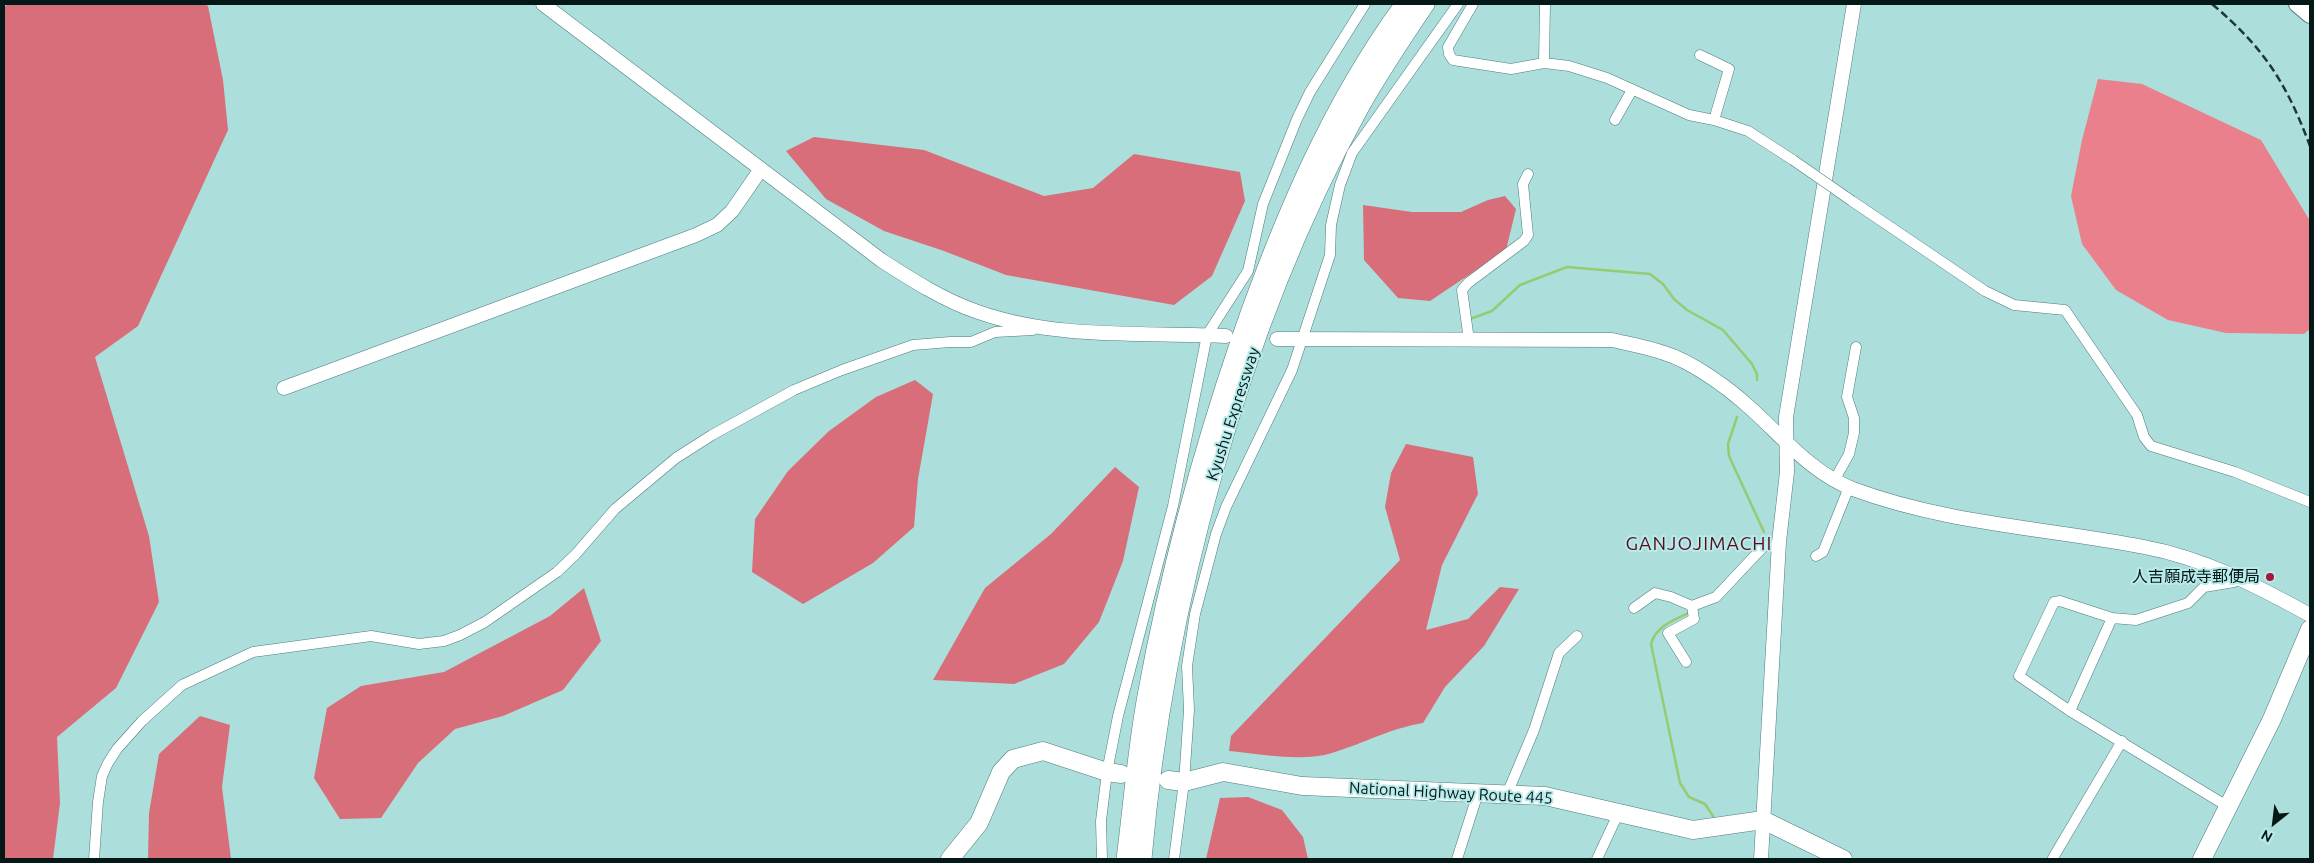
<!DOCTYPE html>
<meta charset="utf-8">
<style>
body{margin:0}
#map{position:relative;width:2314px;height:863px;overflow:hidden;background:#acdedc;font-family:Ubuntu,sans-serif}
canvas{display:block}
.frame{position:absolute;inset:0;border:5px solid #051818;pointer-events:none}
.north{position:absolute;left:2249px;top:798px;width:50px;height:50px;-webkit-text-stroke:4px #b9ebea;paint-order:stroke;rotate:209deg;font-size:14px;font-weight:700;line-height:20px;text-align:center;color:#051818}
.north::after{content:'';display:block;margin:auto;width:18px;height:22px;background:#051818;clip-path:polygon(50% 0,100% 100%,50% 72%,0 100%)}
</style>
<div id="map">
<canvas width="2314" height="863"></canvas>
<div class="frame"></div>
<div class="north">N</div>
</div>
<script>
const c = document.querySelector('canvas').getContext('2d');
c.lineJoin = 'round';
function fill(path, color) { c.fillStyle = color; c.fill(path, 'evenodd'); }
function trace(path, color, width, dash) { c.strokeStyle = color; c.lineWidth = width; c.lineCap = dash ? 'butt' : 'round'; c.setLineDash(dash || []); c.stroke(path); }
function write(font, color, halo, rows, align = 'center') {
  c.font = font + ' Ubuntu,"Noto Sans JP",sans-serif'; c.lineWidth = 4; c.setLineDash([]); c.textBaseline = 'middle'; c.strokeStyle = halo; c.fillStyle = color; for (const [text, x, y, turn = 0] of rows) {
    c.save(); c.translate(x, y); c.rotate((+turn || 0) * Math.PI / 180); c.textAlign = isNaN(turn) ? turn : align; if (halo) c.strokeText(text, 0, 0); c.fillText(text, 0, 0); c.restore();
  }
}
fill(new Path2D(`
 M2098,79L2142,84L2261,140L2310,221V329L2304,334L2226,333L2168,320L2116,290L2082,244L2071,196L2082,140Z`), '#ea808c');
fill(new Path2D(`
 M7,4H204L208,6L223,80L228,130L138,326L95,357L149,536L159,602L116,688L57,737L60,803L53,859H4V8Z
 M814,137L924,150L1044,196L1093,188L1134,154L1240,172L1245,201L1212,276L1174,305L1006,275L944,251L884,231L826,199L786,151Z
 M1505,196L1516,209L1506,250L1430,301L1398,298L1364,260L1363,205L1412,212H1461L1488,200Z
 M915,380L933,394L918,479L914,527L873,563L803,604L752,572L755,519L788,471L829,431L876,397Z
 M1406,444L1473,457L1478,494L1442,565L1426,630L1468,619L1500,587L1519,589L1484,646L1445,687L1423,723C1388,729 1365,743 1332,753C1303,762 1259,754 1229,751L1231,736L1400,560L1385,507L1391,473Z
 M1115,467L1139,487L1123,561L1099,622L1064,664L1014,684L933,680L985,588L1051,534Z
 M584,588L601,641L563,690L503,716L455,729L418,763L381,818L340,819L314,778L327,708L361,686L444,672L550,616Z
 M200,716L230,725L222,787L231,859H148L149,813L159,754Z
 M1248,797L1282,810L1303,837L1308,859H1206L1220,798Z`), '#d76e7a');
trace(new Path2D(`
 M1470,319L1492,311L1520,285L1567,267L1650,274L1663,284L1674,299L1687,310L1723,330L1752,364L1757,374V380
 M1737,417L1728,444L1729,456L1764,532
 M1689,613C1675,619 1655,627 1651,644L1680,783L1689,797L1705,804L1715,819`), '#95cb72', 2.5);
const minor = new Path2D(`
 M1473,4L1448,47L1449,54L1453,60L1511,69L1544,63L1569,66L1607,78L1689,115L1714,120L1748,131L1793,160
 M1700,55L1729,69L1714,120
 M1544,63L1545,4
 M1615,120L1632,90
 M1852,201L1985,291L2014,305L2065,310L2137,415L2144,437L2151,446L2235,472L2310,502
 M1469,340L1462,290L1468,283L1524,241L1528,235L1523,184L1528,174
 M1835,479L1849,454L1854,433V418L1847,397L1856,347
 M1816,556L1823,552L1849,487
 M1634,608L1655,593L1671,597L1692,606L1716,597L1764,546L1778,547
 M1686,662L1668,633L1694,619L1692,606
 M2070,711L2019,676L2054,602L2060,601L2112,618
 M1507,794L1534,730L1559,653L1577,636
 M2227,806L2070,711L2112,618L2136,620L2188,603L2204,587L2234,582L2236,575
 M2053,858L2122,741
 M94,859L98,802L102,776L108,763L117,749L142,721L182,685L253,652L371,636L419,644L444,641L460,635L485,622L557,572L575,555L615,509L676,458L712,435L794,390L842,370L913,345L950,342H971L995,332L1033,330
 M1102,859L1101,821L1107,772L1118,716L1173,506L1207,335L1248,271L1263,204L1297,119L1310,92L1365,4
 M1174,859L1184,782L1189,710L1187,666L1195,614L1216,534L1226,507L1292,370L1330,255L1331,225L1340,185L1352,153L1458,4
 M1457,859L1478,793
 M1597,859L1619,812`);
const tertiary = new Path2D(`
 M543,4L881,260C912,280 943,300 978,312C1058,340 1143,332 1226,336
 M1277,339L1612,340C1629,344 1647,347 1664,353C1691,361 1727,387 1748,406C1781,435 1811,473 1853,489C1947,524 2047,528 2144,547C2204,558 2257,586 2310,615
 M284,388L696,235L717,225L732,211L761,169
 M1761,859L1779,542L1787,472L1786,417L1854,4`);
const primary = new Path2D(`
 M2297,4L2310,15`);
const trunk = new Path2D(`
 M1168,780L1184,782L1223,772L1302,786L1545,796L1693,830L1763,820L1843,859
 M950,859L979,823L1001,772L1013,759L1043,751L1107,772L1121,774
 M2202,859L2272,719L2310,629`);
const motorway = new Path2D(`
 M1126,859C1133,805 1137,750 1147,696C1169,575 1201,456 1241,339C1282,222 1331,104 1405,4
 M1142,859C1164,608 1237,330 1359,108C1379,72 1402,38 1425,4`);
trace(minor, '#4c7c7b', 11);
trace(tertiary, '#4c7c7b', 15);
trace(primary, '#4c7c7b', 18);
trace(trunk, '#4c7c7b', 19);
trace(motorway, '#4c7c7b', 20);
trace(minor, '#fff', 10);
trace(tertiary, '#fff', 14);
trace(primary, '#fff', 16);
trace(trunk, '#fff', 18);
trace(motorway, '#fff', 19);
trace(new Path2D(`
 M2212,4C2264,48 2286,82 2310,146`), '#1f3737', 2.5, [8, 4]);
const minorBridge = new Path2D(`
 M1793,160L1852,201`);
trace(minorBridge, '#4c7c7b', 11, []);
trace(minorBridge, '#fff', 10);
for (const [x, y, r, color] of [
 [2270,577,5,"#a9133c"]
]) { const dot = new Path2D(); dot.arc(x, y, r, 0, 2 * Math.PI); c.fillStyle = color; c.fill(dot); trace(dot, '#b9ebea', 2); }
write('16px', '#051818', '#b9ebea', [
 ["Kyushu Expressway",1233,414,-72],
 ["National Highway Route 445",1451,793,3]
]);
write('16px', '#051818', '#b9ebea', [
 ["人吉願成寺郵便局",2260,577]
], 'right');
c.letterSpacing = '1px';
write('19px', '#540f1e', '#b9ebea', [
 ["GANJOJIMACHI",1699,544]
]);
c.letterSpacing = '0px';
</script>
